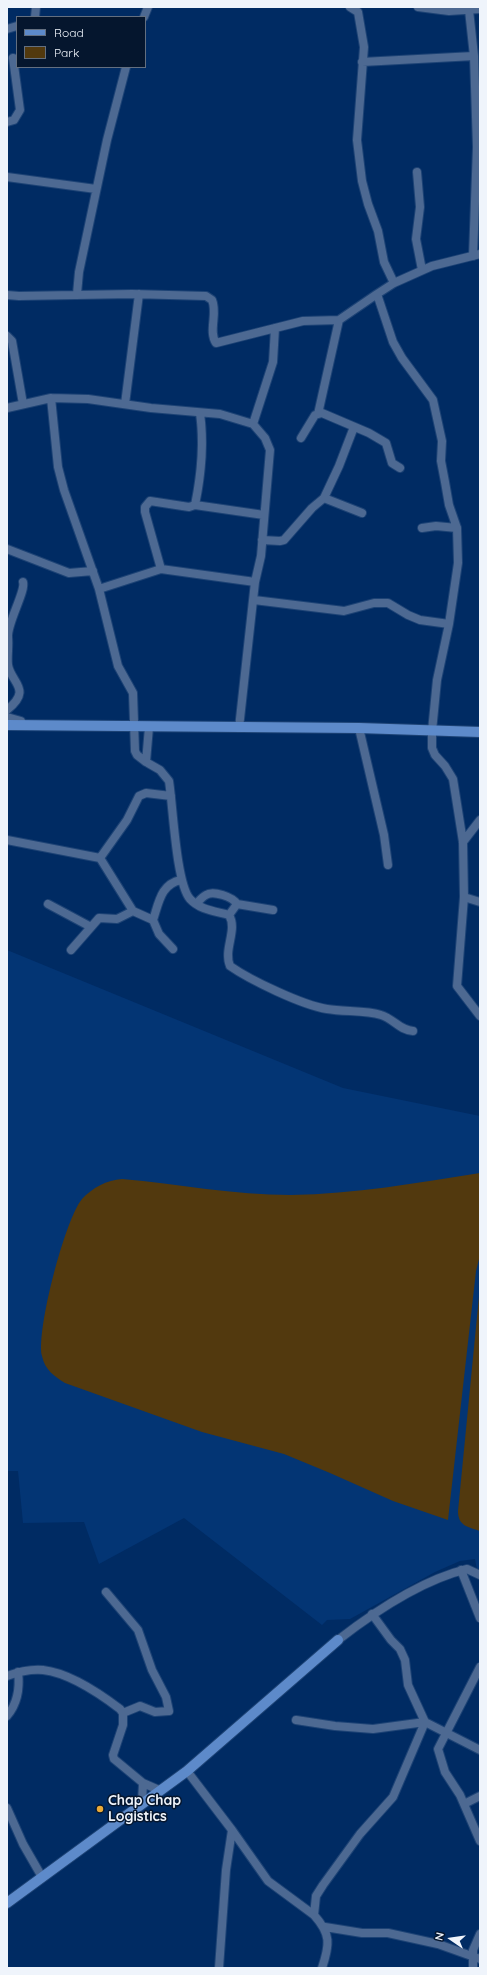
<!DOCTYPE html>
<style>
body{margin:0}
#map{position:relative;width:487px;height:1975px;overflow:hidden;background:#002b63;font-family:Quicksand,sans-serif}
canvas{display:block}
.frame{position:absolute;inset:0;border:8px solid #eff4fb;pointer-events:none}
.legend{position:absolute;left:16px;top:16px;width:130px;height:52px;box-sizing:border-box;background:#05162e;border:1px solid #636f80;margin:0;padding:5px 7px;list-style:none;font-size:12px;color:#eff4fb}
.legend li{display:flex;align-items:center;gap:8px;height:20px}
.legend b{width:20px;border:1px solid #636f80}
.north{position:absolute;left:431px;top:1919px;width:40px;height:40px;-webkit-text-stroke:3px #05162e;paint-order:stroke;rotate:283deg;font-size:11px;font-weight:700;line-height:16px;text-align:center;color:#eff4fb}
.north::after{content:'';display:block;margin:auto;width:14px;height:18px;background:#eff4fb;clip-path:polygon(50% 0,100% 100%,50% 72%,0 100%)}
</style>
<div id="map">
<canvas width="487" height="1975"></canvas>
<div class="frame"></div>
<ul class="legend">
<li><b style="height:5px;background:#5d8aca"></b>Road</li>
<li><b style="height:11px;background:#52390e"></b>Park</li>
</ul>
<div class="north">N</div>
</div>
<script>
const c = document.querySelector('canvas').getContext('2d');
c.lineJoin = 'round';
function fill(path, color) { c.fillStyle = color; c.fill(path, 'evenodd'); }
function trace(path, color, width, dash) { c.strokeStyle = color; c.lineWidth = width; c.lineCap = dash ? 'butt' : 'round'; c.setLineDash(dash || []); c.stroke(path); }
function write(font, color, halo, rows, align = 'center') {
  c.font = font + ' Quicksand,sans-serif'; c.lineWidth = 3; c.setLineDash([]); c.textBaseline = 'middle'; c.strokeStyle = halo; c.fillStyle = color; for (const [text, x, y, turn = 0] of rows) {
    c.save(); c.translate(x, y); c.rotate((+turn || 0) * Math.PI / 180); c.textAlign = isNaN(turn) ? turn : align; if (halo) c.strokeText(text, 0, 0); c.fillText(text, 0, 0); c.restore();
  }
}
fill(new Path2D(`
 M7,950L343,1088L480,1116V1570H477L475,1559L460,1561L435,1572L350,1619L327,1620L322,1625L184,1518L99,1564L84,1522L23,1523L18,1471H7Z`), '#033574');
fill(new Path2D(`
 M480,1173V1255L476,1271L448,1520L393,1501L330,1473L284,1454L202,1432L65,1383C54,1376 45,1370 42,1356C36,1331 65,1219 82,1199C92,1188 107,1180 122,1179C178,1184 234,1195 291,1195C354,1194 417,1183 480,1173Z
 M480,1286V1531C468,1527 458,1526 458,1511Z`), '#52390e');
const street = new Path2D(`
 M350,7L358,12L364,47L357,140L362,181L368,204L378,231L384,262L394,283L377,294L393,342L402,358L433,400L442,441L441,461L445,482L449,505L457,528L458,563L449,624L437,680L432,731V748L435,755L445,766L453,779L463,842L464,897L457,986L480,1016
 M418,7L449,11L480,9
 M469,10L474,56
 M35,17L36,7
 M144,17L148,7
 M7,29L17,26
 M362,62L474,56L477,147L473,256
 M7,122L14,120L20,110L13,58
 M417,172L420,207L416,239L422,270
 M7,177L96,189
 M394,283L432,266L480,254
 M77,294L79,272L107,140L126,67
 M7,295L19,296L132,294L206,296L212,300C218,313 208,331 216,343L303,321L339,320L377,294
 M7,336L12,341L23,404
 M51,398L58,467L64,490L99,589L118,666L133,693L135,751L137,755L146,762
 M125,404L139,294
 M7,408L51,398L88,399L151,408L220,414L253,424L265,438L270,450L261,556L255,582L239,728
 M318,414L339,320
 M253,424L273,362L275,328
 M301,438L315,415L322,413L369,433L386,443L392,463L400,468
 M324,498L362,513
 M195,505L264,515
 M422,528L436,526L457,528
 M262,540L280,541L284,540L312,508L324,498L339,466L354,427
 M7,549L69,573L93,571
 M161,569L255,582
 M99,589L161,569L145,512V507L150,501L189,507L195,505C201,476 204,442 200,413
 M254,600L344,611L374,603H388L408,615L420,620L449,624
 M7,710C33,689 11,683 8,665C7,656 9,646 8,637C7,623 26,591 23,582
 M7,717L21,721L23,725
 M149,727L146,762L160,770L169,781C173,806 176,883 190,899C200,910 215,911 229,915C238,930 223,949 230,966C250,980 302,1005 327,1009C344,1012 366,1010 381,1015C394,1019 399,1030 413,1031
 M359,728L384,835L388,865
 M7,840L100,858L127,820L139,796L146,793L171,796
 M463,842L480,820
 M100,858L133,911L153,920L159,934L173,949
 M464,897L480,902
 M48,904L91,927
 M196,904C199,901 202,897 206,895C213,890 233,897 237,904
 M229,915L237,904L273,910
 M153,920C159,902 161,884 181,880
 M71,950L99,918L117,919L133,911
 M461,1570L480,1618
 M106,1592L138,1630L152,1670L166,1697L169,1711L155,1712L140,1706L123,1713
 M372,1614L391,1640L400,1649L405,1660L408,1685L425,1722
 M338,1640C374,1612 422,1580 467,1569L480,1575
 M480,1667L438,1749L445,1772L460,1795L480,1841
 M7,1676C18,1672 32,1669 43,1670C70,1673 99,1693 120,1709L123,1713V1725L113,1755L114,1759L143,1783
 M7,1716C18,1703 20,1688 18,1672
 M296,1720L335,1726L373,1729L425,1722L480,1750
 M187,1771L232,1830L226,1870L219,1968
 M142,1802L143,1783L159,1790
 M464,1804L480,1796
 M7,1808L23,1844L42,1877
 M232,1830L268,1881L314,1915
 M325,1927L362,1933H388L438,1944L480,1959
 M322,1968C330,1944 331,1934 314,1915L316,1896L323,1885L360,1834L393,1797L425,1722
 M473,1968V1950L480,1934`);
const secondary = new Path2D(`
 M7,725L359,728L480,732
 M7,1903L187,1771L338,1640`);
trace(street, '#1d4375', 10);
trace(secondary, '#1d4375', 12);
trace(street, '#4d6992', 8);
trace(secondary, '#5d8aca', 10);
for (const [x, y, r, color] of [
 [100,1809,4,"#eaaa39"]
]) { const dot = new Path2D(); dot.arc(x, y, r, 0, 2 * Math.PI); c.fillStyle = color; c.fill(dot); trace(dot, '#05162e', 1.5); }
write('bold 14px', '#eff4fb', '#05162e', [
 ["Chap Chap",108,1801],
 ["Logistics",108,1817]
], 'left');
</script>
